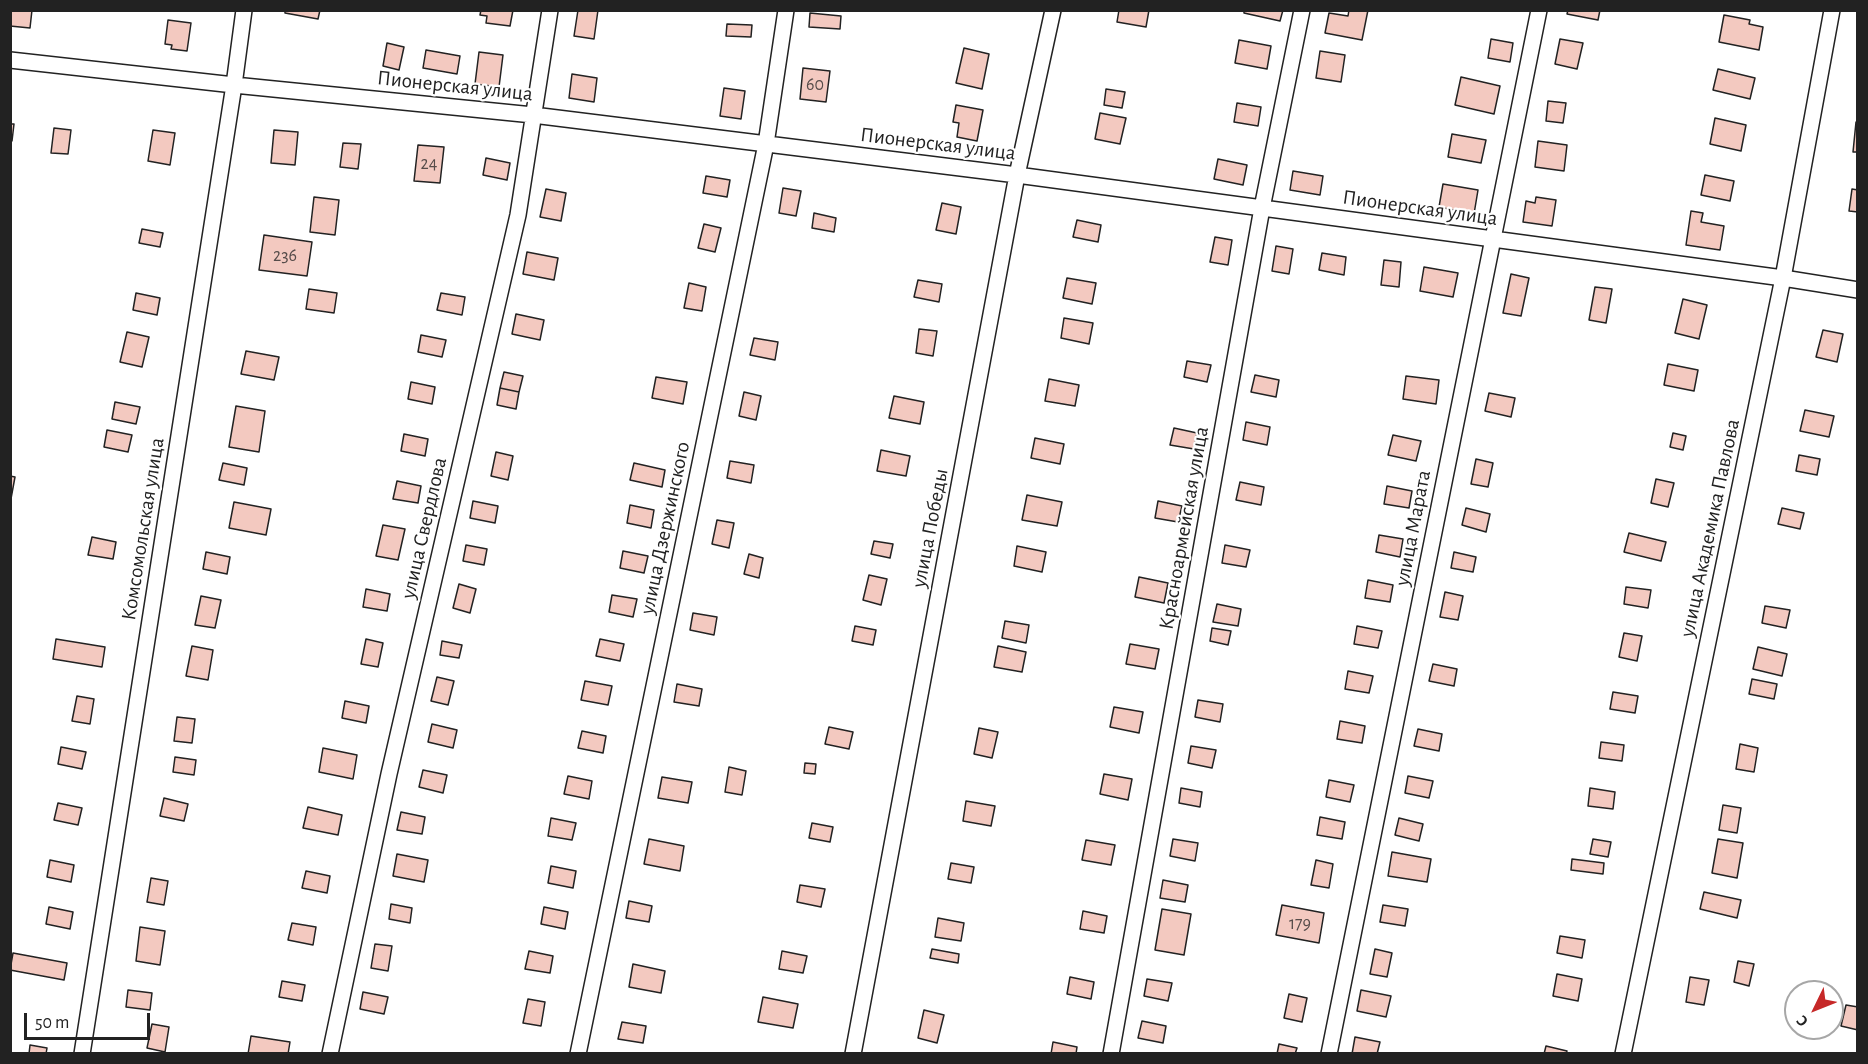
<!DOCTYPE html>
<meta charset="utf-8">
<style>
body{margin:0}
#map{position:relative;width:1868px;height:1064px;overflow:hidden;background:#fff;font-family:"Alegreya Sans",sans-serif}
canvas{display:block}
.frame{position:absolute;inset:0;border:12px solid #222;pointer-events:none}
.north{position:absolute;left:1784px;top:980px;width:60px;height:60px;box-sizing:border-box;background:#fff;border:2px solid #a7a7a7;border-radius:50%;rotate:227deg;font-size:16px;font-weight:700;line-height:24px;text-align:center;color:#222}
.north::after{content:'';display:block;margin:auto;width:21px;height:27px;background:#c62828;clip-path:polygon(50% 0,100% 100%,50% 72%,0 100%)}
.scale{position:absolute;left:24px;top:1013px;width:126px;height:27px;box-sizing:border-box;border:3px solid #222;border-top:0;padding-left:8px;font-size:18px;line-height:21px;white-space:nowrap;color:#222;-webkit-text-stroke:4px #fff;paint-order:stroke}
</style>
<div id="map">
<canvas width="1868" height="1064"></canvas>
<div class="frame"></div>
<div class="north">С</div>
<div class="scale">50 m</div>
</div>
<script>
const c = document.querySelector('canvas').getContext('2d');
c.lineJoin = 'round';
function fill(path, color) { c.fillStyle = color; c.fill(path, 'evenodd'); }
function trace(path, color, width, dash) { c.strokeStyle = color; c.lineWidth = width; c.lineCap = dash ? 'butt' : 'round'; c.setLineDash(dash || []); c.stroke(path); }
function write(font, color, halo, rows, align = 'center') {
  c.font = font + ' "Alegreya Sans",sans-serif'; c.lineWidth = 4.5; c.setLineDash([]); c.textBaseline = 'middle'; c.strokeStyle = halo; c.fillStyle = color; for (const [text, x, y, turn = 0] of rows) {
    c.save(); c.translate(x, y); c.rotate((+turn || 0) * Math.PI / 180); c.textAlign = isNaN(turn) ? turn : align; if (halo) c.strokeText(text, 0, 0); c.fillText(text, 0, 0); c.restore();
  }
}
const building = new Path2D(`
 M10,10H32L30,28L10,26Z
 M285,10H320L318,19L285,13Z
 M481,10H513L510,26L486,23L487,16L480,15Z
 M578,10H598L594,39L574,36Z
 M1119,10H1149L1146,27L1117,22Z
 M1244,10H1283L1280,21L1244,13Z
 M1349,10H1368L1362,40L1325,33L1329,13L1348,16Z
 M1568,10H1600L1598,20L1567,14Z
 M810,13L841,16L840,29L809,27Z
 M1724,15L1750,20L1749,24L1763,27L1759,50L1719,42Z
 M168,20L191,23L187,51L171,49L172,45L165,44Z
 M727,24L752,25L751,37L726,36Z
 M1491,39L1513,43L1510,62L1488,58Z
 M1560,39L1583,43L1577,69L1555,64Z
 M1239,40L1271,46L1267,69L1235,63Z
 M387,43L404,47L399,70L383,66Z
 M964,48L989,54L982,89L956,83Z
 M426,50L460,56L457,74L423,68Z
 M1320,51L1345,55L1341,82L1316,78Z
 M479,52L503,55L499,87L475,84Z
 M803,68L830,71L826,102L800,99Z
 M1718,69L1755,78L1750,99L1713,90Z
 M572,74L597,78L594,102L569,98Z
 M1461,77L1500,86L1494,114L1455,105Z
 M724,88L745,91L741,119L720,116Z
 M1106,89L1125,92L1122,108L1104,105Z
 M1548,101L1566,103L1563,123L1546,121Z
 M1237,103L1261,107L1258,126L1234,122Z
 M956,105L983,110L977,141L957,137L959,123L953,122Z
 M1100,113L1126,118L1120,144L1095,139Z
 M1715,118L1746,125L1741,151L1710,144Z
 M1856,122H1858V152H1853Z
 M10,124H14L12,141H10Z
 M54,128L71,130L68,154L51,153Z
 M153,130L175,133L170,165L148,161Z
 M274,130L298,132L295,165L271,163Z
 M1452,134L1486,140L1481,163L1448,157Z
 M1538,141L1567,145L1564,171L1535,167Z
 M343,143L361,144L358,169L340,167Z
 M418,145L444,147L440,183L414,181Z
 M486,158L510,163L507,180L483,175Z
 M1218,159L1247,165L1243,185L1214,179Z
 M1293,171L1323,176L1320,195L1290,190Z
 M1705,175L1734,181L1730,201L1701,195Z
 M706,176L730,180L727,197L703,193Z
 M1443,184L1478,190L1474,214L1439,207Z
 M783,188L801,191L796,216L779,213Z
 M546,189L566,193L561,221L540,217Z
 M1852,189L1858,190V212L1849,211Z
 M314,197L339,200L335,235L310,232Z
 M1536,197L1556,200L1552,226L1523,222L1526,201L1535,203Z
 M942,203L961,207L956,234L936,230Z
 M1691,211L1703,213L1701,222L1724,226L1720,250L1686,245Z
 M814,213L836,218L834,232L812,228Z
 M1077,220L1101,225L1098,242L1073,237Z
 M704,224L721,228L715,252L698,248Z
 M142,229L163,233L160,247L139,243Z
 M264,235L312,242L307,276L259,270Z
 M1215,237L1232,240L1228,265L1210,262Z
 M1276,246L1293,249L1289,274L1272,271Z
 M527,252L558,258L554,280L523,274Z
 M1322,253L1346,257L1344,275L1319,270Z
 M1384,260L1401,262L1399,287L1381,285Z
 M1424,267L1458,273L1453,297L1420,291Z
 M1511,274L1529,278L1521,316L1503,313Z
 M1067,278L1096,283L1092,304L1063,298Z
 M918,280L942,284L939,302L914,297Z
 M689,283L706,287L702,311L684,308Z
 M1595,287L1612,289L1606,323L1589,320Z
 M309,289L337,293L334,313L306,309Z
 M136,293L160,298L157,315L133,310Z
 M441,293L465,297L462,315L437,310Z
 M1683,299L1707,305L1699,339L1675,333Z
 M516,314L544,320L540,340L512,334Z
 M1064,318L1093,323L1089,344L1061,338Z
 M919,329L937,331L933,356L916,353Z
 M1823,330L1843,334L1837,362L1816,357Z
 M127,332L149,337L142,367L120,362Z
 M421,335L446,340L442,357L418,352Z
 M754,338L778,342L775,360L750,355Z
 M246,351L279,357L274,380L241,374Z
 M1187,361L1211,365L1207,382L1184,377Z
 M1668,364L1698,370L1694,391L1664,385Z
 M504,372L523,376L519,392L500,388Z
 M1255,375L1279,380L1276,397L1251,392Z
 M1406,376L1439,380L1436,404L1403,399Z
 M656,377L687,382L683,404L652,398Z
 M1049,379L1079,385L1075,406L1045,401Z
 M411,382L435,387L432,404L408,399Z
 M500,388L519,392L516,409L497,405Z
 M744,392L761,396L756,420L739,416Z
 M1489,393L1515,398L1511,417L1485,411Z
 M894,396L924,402L920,424L889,418Z
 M115,402L140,407L136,424L112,419Z
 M236,406L265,411L259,452L229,447Z
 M1805,410L1834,416L1829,437L1800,431Z
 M1246,422L1270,427L1267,445L1243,440Z
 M1174,428L1197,433L1194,449L1170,445Z
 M107,430L132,435L128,452L104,447Z
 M1673,433L1686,436L1683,450L1670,447Z
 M404,434L428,439L425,456L401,451Z
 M1393,435L1421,441L1416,461L1388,455Z
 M1035,438L1064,444L1060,464L1031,458Z
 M881,450L910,456L906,476L877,471Z
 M496,452L513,456L508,480L491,476Z
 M1799,455L1820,459L1817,475L1796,471Z
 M1476,459L1493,463L1488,487L1471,484Z
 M730,461L754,465L751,483L727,478Z
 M223,463L247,468L244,485L219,480Z
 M634,463L665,470L662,487L630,480Z
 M10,476L15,477L10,504Z
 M1656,479L1674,483L1668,507L1651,503Z
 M397,481L421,486L418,503L393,499Z
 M1240,482L1264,487L1261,505L1236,500Z
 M1387,486L1412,491L1409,508L1384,504Z
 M1027,495L1062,502L1057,526L1022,520Z
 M473,501L498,506L495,523L470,518Z
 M1158,501L1182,506L1178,522L1155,518Z
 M234,502L271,509L266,535L229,528Z
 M630,505L654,510L651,528L627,523Z
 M1466,508L1490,514L1486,532L1462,525Z
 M1782,508L1804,513L1800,529L1778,524Z
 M717,520L734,523L729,548L712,544Z
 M383,525L405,529L398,560L376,556Z
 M1629,533L1666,542L1661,561L1624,552Z
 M1379,535L1403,539L1400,557L1376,552Z
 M92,537L116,542L113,559L88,555Z
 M874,541L893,544L890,558L871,554Z
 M466,545L487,549L484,565L463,561Z
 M1225,545L1250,550L1246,567L1222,563Z
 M1017,546L1046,552L1042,572L1014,566Z
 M623,551L648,556L644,573L620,568Z
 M206,552L230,557L227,574L203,569Z
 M1454,552L1476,557L1473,572L1451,568Z
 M749,554L763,558L759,578L744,574Z
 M869,575L887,579L881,605L863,600Z
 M1139,577L1168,583L1164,603L1135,597Z
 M1368,580L1393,585L1390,602L1365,598Z
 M459,584L476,589L470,613L453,608Z
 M1626,587L1651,590L1648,608L1624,604Z
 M366,589L390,594L387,611L363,607Z
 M1445,592L1463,596L1458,620L1440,617Z
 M612,595L637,599L633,617L609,612Z
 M201,596L221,600L215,628L195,625Z
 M1217,604L1241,609L1238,626L1213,622Z
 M1765,606L1790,610L1786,628L1762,623Z
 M693,613L717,617L714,635L690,630Z
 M1005,621L1029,625L1026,643L1002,638Z
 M855,626L876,630L873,645L852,641Z
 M1357,626L1382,631L1378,648L1354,644Z
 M1212,628L1231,631L1228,645L1210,641Z
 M1624,633L1642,636L1637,661L1619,657Z
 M56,639L105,647L102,667L53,659Z
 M366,639L383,643L378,667L361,664Z
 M600,639L624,644L620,661L596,656Z
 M442,641L462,645L459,658L440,655Z
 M1130,644L1159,649L1155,669L1126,664Z
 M192,646L213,650L208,680L186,676Z
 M998,646L1026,652L1022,672L994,667Z
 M1758,647L1787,654L1782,676L1753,669Z
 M1433,664L1457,669L1454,686L1429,681Z
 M1348,671L1373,676L1369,693L1345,689Z
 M437,677L454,681L448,705L431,701Z
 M1752,679L1777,684L1774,699L1749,694Z
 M585,681L612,686L608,705L581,700Z
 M677,684L702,689L699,706L674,702Z
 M1613,692L1638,696L1635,713L1610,709Z
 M77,696L94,699L90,724L72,721Z
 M1198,700L1223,704L1220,722L1195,717Z
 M345,701L369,706L366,723L342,718Z
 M1114,707L1143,712L1139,733L1110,727Z
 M177,717L195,719L192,743L174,741Z
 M1340,721L1365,726L1362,743L1337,739Z
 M432,724L457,730L453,748L428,742Z
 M829,727L853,732L849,749L825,744Z
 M979,728L998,732L992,758L974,754Z
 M1418,729L1442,734L1439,751L1414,746Z
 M582,731L606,736L603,753L578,748Z
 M1601,742L1624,745L1622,761L1599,758Z
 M1740,744L1758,748L1754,772L1736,769Z
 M1191,746L1216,750L1212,768L1188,763Z
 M61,747L86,752L82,769L58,764Z
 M323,748L357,755L353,779L319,772Z
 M175,757L196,760L194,775L173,772Z
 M805,763L816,764L815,774L804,773Z
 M729,767L746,771L742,795L725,792Z
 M423,770L447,775L443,793L419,787Z
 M1104,774L1132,779L1128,800L1100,794Z
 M568,776L592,781L589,799L564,794Z
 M1408,776L1433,781L1429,798L1405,793Z
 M662,777L692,782L688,803L658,798Z
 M1329,780L1354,785L1350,802L1326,797Z
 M1181,788L1202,792L1200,807L1179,803Z
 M1590,788L1615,792L1613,809L1588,806Z
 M164,798L188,804L184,821L160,816Z
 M966,801L995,806L991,826L963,821Z
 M58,803L82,808L78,825L54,820Z
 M1723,805L1741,808L1737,833L1719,830Z
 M308,807L342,815L338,835L303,828Z
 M401,812L425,817L422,834L397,830Z
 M1320,817L1345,822L1342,839L1317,835Z
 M551,818L576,823L572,840L548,836Z
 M1399,818L1423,824L1419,841L1395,835Z
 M812,823L833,827L830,842L809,838Z
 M649,839L684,846L680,871L644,864Z
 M1173,839L1198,843L1195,861L1170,856Z
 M1593,839L1611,842L1608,857L1590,854Z
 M1718,839L1743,843L1737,878L1712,873Z
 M1086,840L1115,845L1111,865L1082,860Z
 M1392,852L1431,859L1427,882L1388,876Z
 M397,854L428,860L424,882L393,876Z
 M1572,859L1604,863L1603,874L1571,870Z
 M50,860L74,865L71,882L47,877Z
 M1316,860L1333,864L1329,888L1311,885Z
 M951,863L974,867L971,883L948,879Z
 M551,866L576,871L573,888L548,883Z
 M306,871L330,876L327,893L302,888Z
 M151,878L168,881L164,905L147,902Z
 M1163,880L1188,885L1185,902L1160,898Z
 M800,885L825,889L821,907L797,902Z
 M1704,892L1741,900L1737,918L1700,909Z
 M629,901L652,906L649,922L626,918Z
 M391,904L412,908L410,923L389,919Z
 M1282,905L1324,913L1319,943L1276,935Z
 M1383,905L1408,909L1405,926L1380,922Z
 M49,907L73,912L70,929L46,924Z
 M544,907L568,912L565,929L541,924Z
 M1162,909L1191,914L1184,955L1155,950Z
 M1083,911L1107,916L1104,933L1080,929Z
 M938,918L964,923L961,941L935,937Z
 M292,923L316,927L313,945L288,940Z
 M140,927L165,931L160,965L136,961Z
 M1560,936L1585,940L1582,958L1557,953Z
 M375,944L392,946L388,971L371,968Z
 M932,949L959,954L958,963L930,958Z
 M1375,949L1392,953L1387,977L1370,974Z
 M529,951L553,956L550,973L525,969Z
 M782,951L807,956L803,973L779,969Z
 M13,953L67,963L64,980L10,970Z
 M1738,961L1754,964L1749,986L1734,982Z
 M633,964L665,971L661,993L629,987Z
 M1557,974L1582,979L1578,1001L1553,996Z
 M1070,977L1094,982L1091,999L1067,994Z
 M1690,977L1709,980L1704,1005L1686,1002Z
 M1147,979L1172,983L1168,1001L1144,996Z
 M282,981L305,985L302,1001L279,997Z
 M128,990L152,993L150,1010L126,1007Z
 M1361,990L1391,996L1386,1017L1357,1011Z
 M363,992L388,997L384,1014L360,1009Z
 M1289,994L1307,998L1302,1022L1284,1018Z
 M763,997L798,1004L793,1028L758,1022Z
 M528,999L545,1002L541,1026L523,1023Z
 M1846,1005L1858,1007V1030L1841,1026Z
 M924,1010L944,1015L937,1043L918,1038Z
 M1142,1021L1166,1026L1163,1043L1138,1038Z
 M622,1022L646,1026L643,1043L618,1039Z
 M152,1024L169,1027L165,1052L147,1048Z
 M251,1036L290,1042L288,1054H248Z
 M1355,1037L1380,1042L1377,1054H1352Z
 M1053,1042L1077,1047L1076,1054H1051Z
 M1279,1044L1297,1048L1295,1054H1277Z
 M30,1045L47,1048L46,1054H29Z
 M1546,1046L1567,1051L1566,1054H1544Z`);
fill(building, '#f3c9c0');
trace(building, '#222', 1.5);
const minor = new Path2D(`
 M10,60L234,85L533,115L1017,175L1783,278L1858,290
 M82,1054L234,85L244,10
 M330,1054L389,774L518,215L550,10
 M578,1054L766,144L786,10
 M853,1054L1017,175L1053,10
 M1111,1054L1262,208L1302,10
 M1329,1054L1539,10
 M1623,1054L1783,278L1832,10`);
trace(minor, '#222', 18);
trace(minor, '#fff', 15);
write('18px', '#564c4a', null, [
 ["60",815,85],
 ["24",429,164],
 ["236",285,256],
 ["179",1300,924]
]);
write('21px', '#222', '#fff', [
 ["Пионерская улица",455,86,6],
 ["Пионерская улица",938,144,7],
 ["Пионерская улица",1420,208,8],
 ["улица Свердлова",424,528,-77],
 ["улица Дзержинского",665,528,-78],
 ["улица Победы",930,528,-79],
 ["Красноармейская улица",1184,528,-80],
 ["улица Марата",1413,528,-79],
 ["улица Академика Павлова",1710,528,-78],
 ["Комсомольская улица",143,529,-81]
]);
</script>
